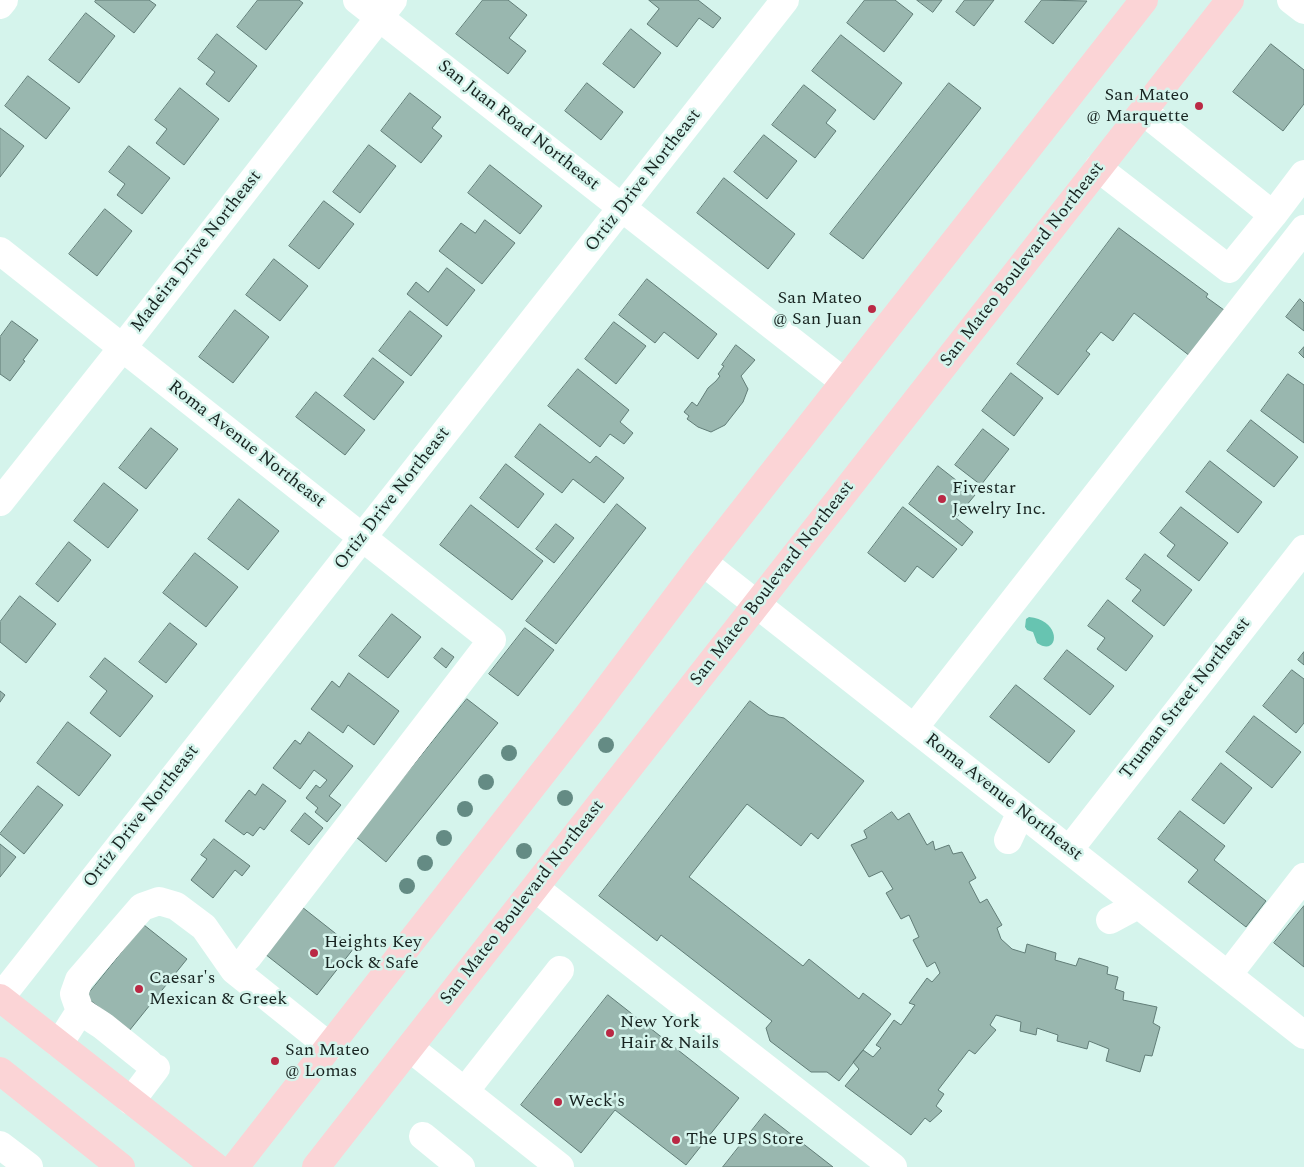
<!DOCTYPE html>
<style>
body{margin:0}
canvas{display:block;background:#d5f4ec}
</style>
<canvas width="1304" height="1167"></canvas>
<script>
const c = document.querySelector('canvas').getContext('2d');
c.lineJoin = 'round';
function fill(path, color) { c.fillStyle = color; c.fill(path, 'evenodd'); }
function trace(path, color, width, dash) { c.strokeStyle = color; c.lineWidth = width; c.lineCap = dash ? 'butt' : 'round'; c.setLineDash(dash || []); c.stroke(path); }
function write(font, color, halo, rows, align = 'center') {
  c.font = font + ' Spectral,serif'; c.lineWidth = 5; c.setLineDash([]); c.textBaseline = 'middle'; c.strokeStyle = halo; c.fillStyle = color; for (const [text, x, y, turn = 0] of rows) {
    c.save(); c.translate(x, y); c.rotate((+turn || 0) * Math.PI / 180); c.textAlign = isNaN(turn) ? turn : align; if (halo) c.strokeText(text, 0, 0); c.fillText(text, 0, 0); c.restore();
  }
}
fill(new Path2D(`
 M1029,617C1063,620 1059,658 1037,643L1033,632L1027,630L1025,627L1026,619Z`), '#67c4b1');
const building = new Path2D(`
 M96,0H149L156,5L134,33L95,2Z
 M258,0H299L303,3L266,50L237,27Z
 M483,0H508L527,15L509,38L526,51L508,74L456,34Z
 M649,0H698L721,18L713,28L699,18L677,47L647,24L659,9Z
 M865,0H895L913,14L884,52L847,23Z
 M917,0H942L933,12Z
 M965,0H994L974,26L956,12Z
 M1042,0L1087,1L1053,44L1025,22Z
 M86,13L115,36L79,83L49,60Z
 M631,29L661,53L634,88L603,64Z
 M217,34L257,66L229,102L206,84L215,72L198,59Z
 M841,35L902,83L874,120L812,71Z
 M1271,44L1304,70V104L1283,131L1233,92Z
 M28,76L70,108L46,139L5,106Z
 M587,83L623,112L601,140L565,111Z
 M949,83L981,108L863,259L830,234Z
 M804,85L836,110L826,123L836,131L815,158L772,125Z
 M180,88L219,119L184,165L156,143L167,129L155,120Z
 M410,93L441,117L432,128L442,136L421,163L381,131Z
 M0,128L24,146L0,177Z
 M764,135L797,161L767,199L734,172Z
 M369,145L396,166L360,213L333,192Z
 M129,146L170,178L142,214L117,195L125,184L109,172Z
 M490,165L542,206L520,234L468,193Z
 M724,178L795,234L768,269L697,213Z
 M324,201L354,224L319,269L289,246Z
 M105,209L132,231L97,276L69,254Z
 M485,220L515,243L482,284L439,251L461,223L475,233Z
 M1119,228L1208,294L1206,297L1224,310L1190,356L1134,313L1113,341L1101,332L1086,351L1090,354L1058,395L1017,364Z
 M274,259L308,286L280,321L246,295Z
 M447,268L475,290L447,326L407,294L416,282L428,292Z
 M647,279L717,334L698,359L664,332L655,343L619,315Z
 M1300,299L1304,303V331L1286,317Z
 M235,310L269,337L233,383L199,357Z
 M410,311L442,336L411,376L379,351Z
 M12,321L38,340L23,360L25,361L10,381L0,374V337Z
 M614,322L646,346L616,384L585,359Z
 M736,345L755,360L741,376L748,389L743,402L725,425L711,432L698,427L687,419L689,416L684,412L692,402L697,406L708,388L716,381L720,376L718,374L724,366L722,365Z
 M1304,347V358L1299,353Z
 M373,358L404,382L374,420L344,396Z
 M578,369L629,410L620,422L633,433L624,444L610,434L600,447L548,406Z
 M1011,373L1043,398L1014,436L982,411Z
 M1288,374L1304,385V443L1261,411Z
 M316,392L365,430L345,455L296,417Z
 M1251,420L1298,457L1274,487L1227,451Z
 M540,424L590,463L596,456L624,478L604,503L573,479L562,493L515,457Z
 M151,428L178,449L146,489L119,468Z
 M983,429L1009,449L981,485L955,465Z
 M1210,461L1262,502L1238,533L1186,492Z
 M506,464L544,494L518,528L480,498Z
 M938,466L975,495L956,518L973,532L962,546L909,504Z
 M104,483L138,510L108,548L74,521Z
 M239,499L279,531L248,570L208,539Z
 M617,504L646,528L556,644L526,621Z
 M471,505L543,561L512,600L440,545Z
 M903,507L957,549L933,578L917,566L905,582L868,553Z
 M1181,507L1228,543L1199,581L1167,556L1175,545L1160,533Z
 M556,524L574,538L554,563L536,549Z
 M69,542L91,560L58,602L36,584Z
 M195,553L238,587L206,627L163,593Z
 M1145,554L1192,590L1164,626L1132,601L1141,590L1126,579Z
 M20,596L56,624L26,663L0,642V622Z
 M1108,600L1153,636L1126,671L1097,649L1105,638L1088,626Z
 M392,614L421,637L388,678L359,656Z
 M170,623L197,644L166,683L139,662Z
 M525,628L554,650L518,696L489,674Z
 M442,648L454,657L446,668L434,658Z
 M1067,650L1114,686L1090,715L1044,679Z
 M1304,652V665L1298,660Z
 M105,658L153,696L120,737L90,713L107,691L90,677Z
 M1292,670L1304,679V723L1296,733L1263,706Z
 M349,673L399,711L374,745L348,725L343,733L311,709L332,681L339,687Z
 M1016,685L1075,731L1049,763L990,717Z
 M0,691L5,695L0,702Z
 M467,699L498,723L386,862L356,837Z
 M750,701L769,715L784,718L864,781L818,839L811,833L801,846L747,804L689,877L803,966L809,959L859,999L863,993L891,1014L839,1081L827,1072H811L770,1041L766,1028L772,1021L661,935L657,941L599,896Z
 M1254,716L1301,752L1272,788L1226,752Z
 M68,722L111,755L79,796L37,763Z
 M309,732L353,766L329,796L341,805L327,822L315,812L318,808L306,798L316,785L320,788L327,780L314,770L300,789L273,768L295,740L300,744Z
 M1221,763L1252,788L1224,824L1192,800Z
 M263,784L286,801L264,830L260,827L253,836L247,832L244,835L225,821L249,790L255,795Z
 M38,786L63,805L24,854L0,834Z
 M1180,811L1225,846L1214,860L1266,901L1246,927L1188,882L1198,870L1158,839Z
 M892,812L898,820L909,813L927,845L933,841L935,850L949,845L953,854L962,852L976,878L969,882L980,903L987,899L1002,925L997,928L1001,939L1012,949L1025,953L1027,944L1056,953L1055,960L1076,966L1079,958L1108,967L1107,974L1118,977L1115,989L1124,992L1123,1000L1157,1007L1153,1023L1160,1027L1152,1056L1145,1055L1140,1072L1106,1061L1109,1049L1089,1041L1087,1049L1057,1041L1058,1035L1037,1028L1036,1035L1020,1031L1021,1022L996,1015L990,1025L996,1030L975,1054L969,1050L938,1090L944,1094L936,1106L942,1111L930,1122L925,1118L911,1135L845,1086L859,1069L853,1062L863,1050L873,1057L881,1048L876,1045L894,1020L901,1025L915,1005L909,1003L927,978L932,982L940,973L935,962L927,967L913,940L919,937L909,915L901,919L886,893L893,889L882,871L869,877L851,845L867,838L864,831Z
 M305,813L323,828L309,845L291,831Z
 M214,839L250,866L242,876L235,870L213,898L191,880L207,859L201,855Z
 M0,844L16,857L0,877Z
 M1304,906V967L1274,943Z
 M302,907L354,948L317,995L265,954Z
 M144,925L187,959L129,1031L86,997Z
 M608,995L739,1098L686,1165L615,1110L581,1153L521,1105Z
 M765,1114L833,1167H723Z`);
fill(building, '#99b7af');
trace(building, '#617d77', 1);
trace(new Path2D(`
 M357,0L844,382
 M1291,0L1304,10
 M0,5L4,0
 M1098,168L1229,269L1273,215L1143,111
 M1273,215L1304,174
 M0,251L492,640L248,957
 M0,502L123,347L393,0
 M703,562L1304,1035
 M914,728L1304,229
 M1008,840L1021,812
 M1069,850L1304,549
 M535,888L893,1167
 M1110,920L1138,905
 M1228,975L1304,877
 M0,998L785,0
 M59,1044L80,1011
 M410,1048L560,1167
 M149,1063L103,1026L80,1011L74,994L79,980L142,907L159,901L176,906L204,927L234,970L330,1047
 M465,1091L560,970
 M131,1101L156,1068
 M423,1136L461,1167
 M0,1145L29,1167`), '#fff', 28);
trace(new Path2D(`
 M0,998L216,1167
 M0,1071L121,1167
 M235,1167L588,715L703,562L1144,0
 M316,1167L1230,0`), '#fbd4d6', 28);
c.fillStyle = '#648b84';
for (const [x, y] of [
 [606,745],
 [509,753],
 [486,782],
 [565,798],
 [465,809],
 [444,838],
 [524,851],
 [425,863],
 [407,886]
]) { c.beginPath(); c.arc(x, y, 8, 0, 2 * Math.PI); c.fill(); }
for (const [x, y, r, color] of [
 [1199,106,5,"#ba2945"],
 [872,309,5,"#ba2945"],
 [942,499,5,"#ba2945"],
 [314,953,5,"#ba2945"],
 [139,989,5,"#ba2945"],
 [610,1033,5,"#ba2945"],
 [275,1061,5,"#ba2945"],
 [558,1102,5,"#ba2945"],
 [676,1140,5,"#ba2945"]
]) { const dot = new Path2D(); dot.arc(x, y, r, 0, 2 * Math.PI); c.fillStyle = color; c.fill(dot); trace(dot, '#d5f4ec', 2); }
write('18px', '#172320', '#d5f4ec', [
 ["San Mateo",1189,96,"right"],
 ["@ Marquette",1189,117,"right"],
 ["San Mateo",862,299,"right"],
 ["@ San Juan",862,320,"right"],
 ["Fivestar",952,489],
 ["Jewelry Inc.",952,510],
 ["Heights Key",324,943],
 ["Lock & Safe",324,964],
 ["Caesar's",149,979],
 ["Mexican & Greek",149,1000],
 ["New York",620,1023],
 ["Hair & Nails",620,1044],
 ["San Mateo",285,1051],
 ["@ Lomas",285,1072],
 ["Weck's",568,1102],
 ["The UPS Store",686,1140]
], 'left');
write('18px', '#172320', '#d5f4ec', [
 ["San Juan Road Northeast",518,126,38],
 ["Ortiz Drive Northeast",644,181,-52],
 ["Madeira Drive Northeast",197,252,-52],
 ["San Mateo Boulevard Northeast",1023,265,-52],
 ["Roma Avenue Northeast",246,445,38],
 ["Ortiz Drive Northeast",393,499,-52],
 ["San Mateo Boulevard Northeast",773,584,-52],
 ["Truman Street Northeast",1186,699,-52],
 ["Roma Avenue Northeast",1003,798,38],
 ["Ortiz Drive Northeast",142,817,-52],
 ["San Mateo Boulevard Northeast",523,903,-52]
]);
</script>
